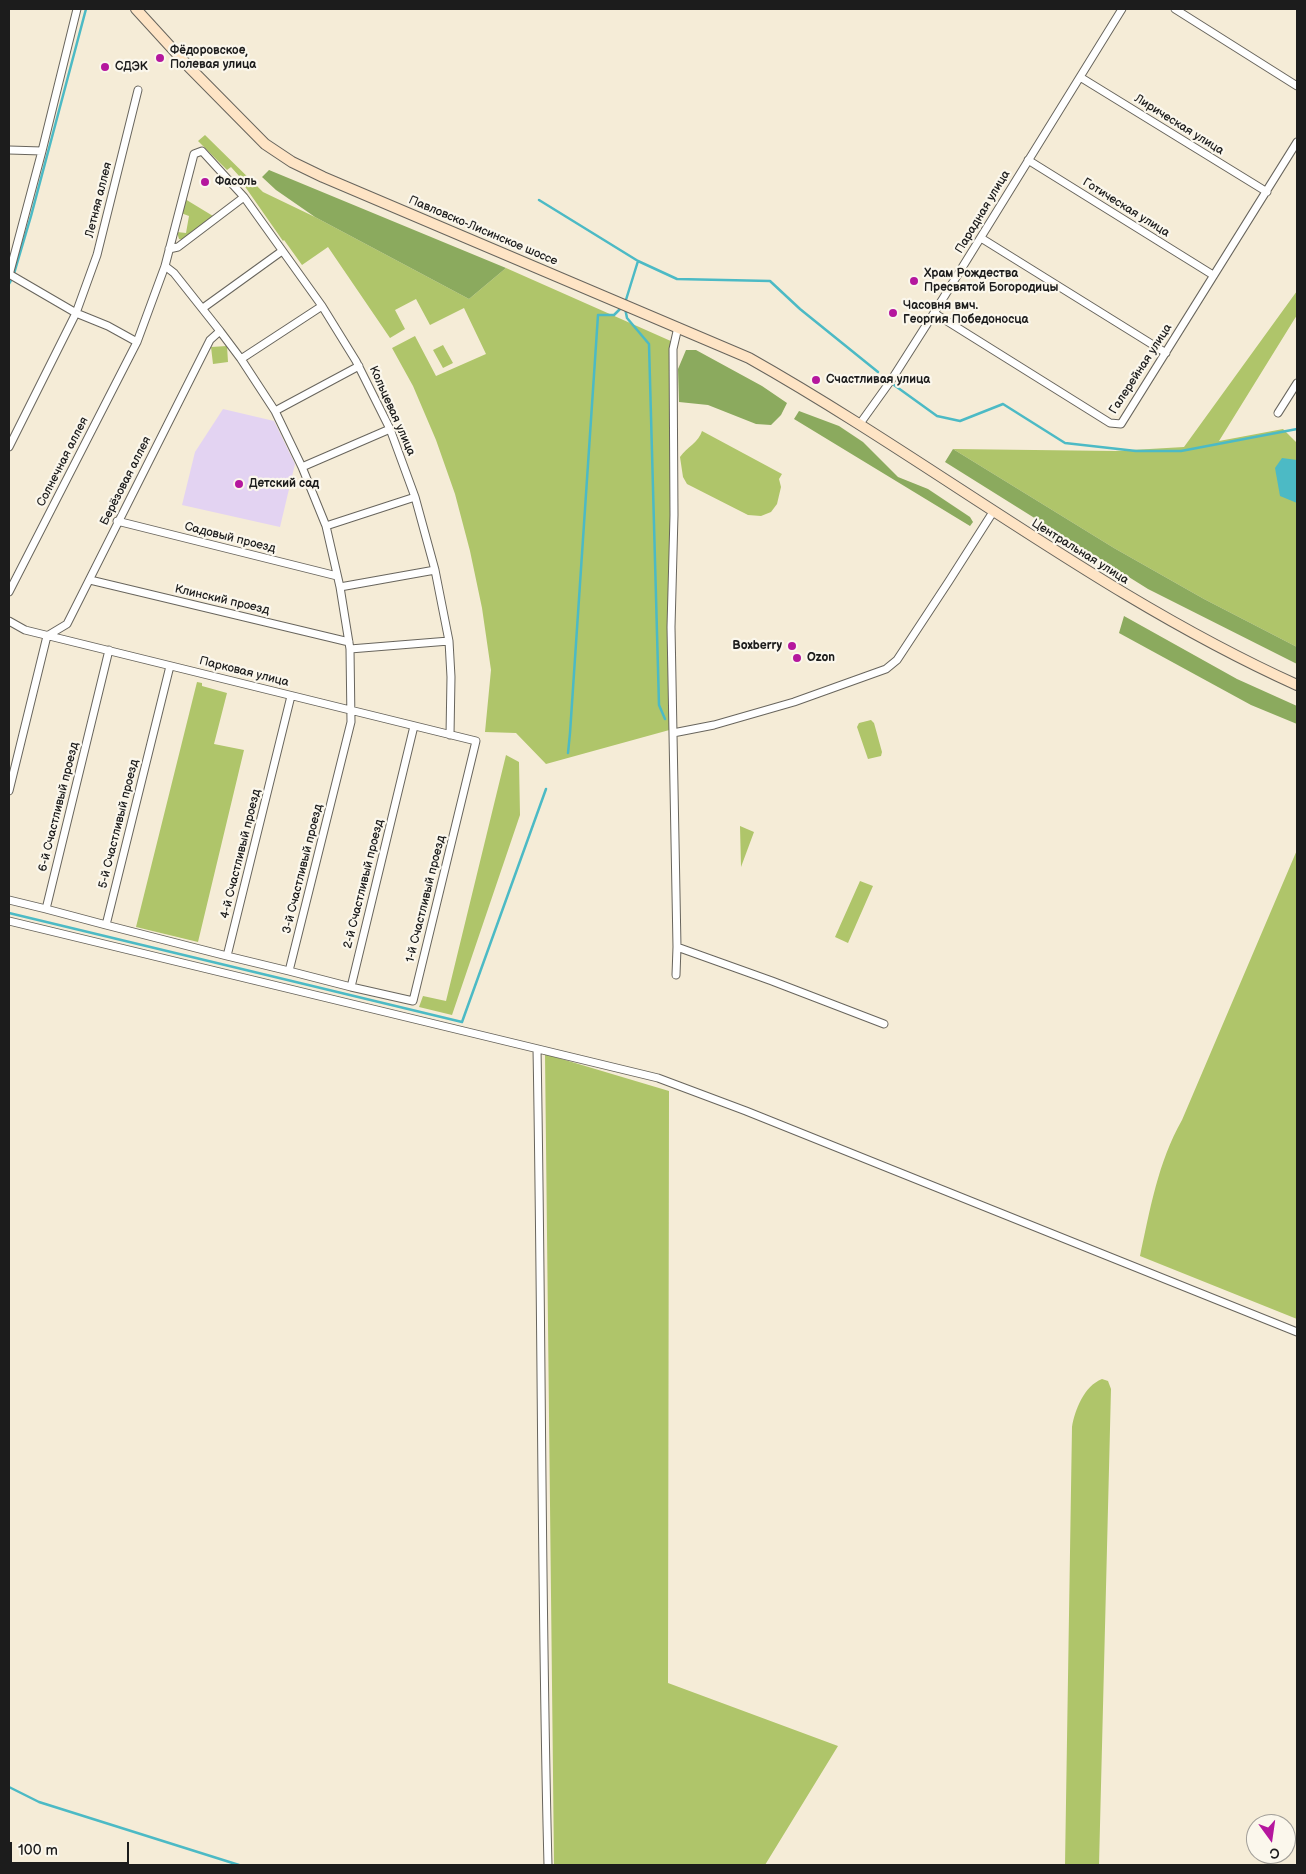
<!DOCTYPE html>
<meta charset="utf-8">
<style>
body{margin:0}
#map{position:relative;width:1306px;height:1874px;overflow:hidden;background:#f5ecd7;font-family:"Balsamiq Sans",sans-serif}
canvas{display:block}
.frame{position:absolute;inset:0;border:10px solid #1c1c1c;pointer-events:none}
.north{position:absolute;left:1246px;top:1814px;width:50px;height:50px;box-sizing:border-box;background:#fbf7ec;border:1px solid #a29f99;border-radius:50%;rotate:166deg;font-size:14px;font-weight:700;line-height:20px;text-align:center;color:#1c1c1c}
.north::after{content:'';display:block;margin:auto;width:18px;height:22px;background:#b5179e;clip-path:polygon(50% 0,100% 100%,50% 72%,0 100%)}
.scale{position:absolute;left:10px;top:1842px;width:119px;height:22px;box-sizing:border-box;border:2px solid #1c1c1c;border-top:0;padding-left:6px;font-size:15px;line-height:18px;white-space:nowrap;color:#1c1c1c;-webkit-text-stroke:4px #fbf7ec;paint-order:stroke}
</style>
<div id="map">
<canvas width="1306" height="1874"></canvas>
<div class="frame"></div>
<div class="north">С</div>
<div class="scale">100 m</div>
</div>
<script>
const c = document.querySelector('canvas').getContext('2d');
c.lineJoin = 'round';
function fill(path, color) { c.fillStyle = color; c.fill(path, 'evenodd'); }
function trace(path, color, width, dash) { c.strokeStyle = color; c.lineWidth = width; c.lineCap = dash ? 'butt' : 'round'; c.setLineDash(dash || []); c.stroke(path); }
function write(font, color, halo, rows, align = 'center') {
  c.font = font + ' "Balsamiq Sans",sans-serif'; c.lineWidth = 4.5; c.setLineDash([]); c.textBaseline = 'middle'; c.strokeStyle = halo; c.fillStyle = color; for (const [text, x, y, turn = 0] of rows) {
    c.save(); c.translate(x, y); c.rotate((+turn || 0) * Math.PI / 180); c.textAlign = isNaN(turn) ? turn : align; if (halo) c.strokeText(text, 0, 0); c.fillText(text, 0, 0); c.restore();
  }
}
fill(new Path2D(`
 M223,409L274,421L295,464L280,527L182,505L195,452Z`), '#e3d3f2');
fill(new Path2D(`
 M205,135L263,192L315,217L469,299L506,268L673,342V729L546,764L516,733L485,732L491,670L482,608L470,551L455,494L436,440L413,386L392,348L415,336L436,376L486,354L464,308L430,325L416,299L395,310L405,329L390,338L328,247L302,265L284,240L283,241L239,178L240,177L231,167L227,170L198,141Z
 M185,199L213,216L184,240L179,239L177,232L186,233L189,216L181,213Z
 M1297,291V315L1219,441L1283,429L1297,443V647L1204,599L1114,548L953,449L1115,451L1184,447Z
 M443,345L453,363L443,368L433,350Z
 M227,346L228,362L213,364L211,347Z
 M702,431L782,474L779,479L781,487L777,504L771,512L761,516L748,515L687,484L683,477L680,457C687,447 699,442 702,431Z
 M197,682L202,683V686L227,693L214,744L244,750L198,942L136,927Z
 M871,720L874,723L882,752L881,756L868,759L857,727L859,723Z
 M506,755L519,762L520,815L452,1015L419,1007L423,996L446,1001Z
 M740,826L754,832L741,867Z
 M1297,850V1319L1140,1256C1150,1210 1158,1162 1182,1120Z
 M860,881L873,886L848,943L835,937Z
 M545,1054L669,1091L668,1683L838,1746L765,1865H554Z
 M1102,1379L1108,1381L1111,1389L1099,1865H1065L1072,1427C1075,1410 1084,1386 1102,1379Z`), '#afc56a');
fill(new Path2D(`
 M269,170L506,268L469,299L315,217L276,190L262,177Z
 M686,350H696L762,386L787,403L781,415L771,425L756,424L708,405L679,402L678,369Z
 M799,411L839,426L863,442L898,477L928,489L970,517L973,522L970,526L794,419Z
 M953,449L1114,548L1204,599L1297,647V664L1148,589L945,462Z
 M1124,616L1237,679L1297,706V724L1251,705L1119,633Z`), '#8baa5e');
fill(new Path2D(`
 M1282,458L1297,460V503L1280,496L1275,468Z`), '#4cbac5');
trace(new Path2D(`
 M539,200L638,261L677,279L770,281L800,309L878,372
 M9,284L13,277L31,216L86,9
 M625,303L638,261
 M625,308L627,318L649,344L659,705L665,719
 M894,385L937,416L960,421L1003,404L1065,443L1136,451H1181L1297,429
 M568,753L570,733L598,315H614L622,307
 M9,913L462,1022L546,789
 M9,1787L39,1802L239,1865`), '#4cbac5', 2.5);
const minor = new Path2D(`
 M1175,9L1297,86
 M1080,77L1267,192
 M9,150L42,151
 M1028,160L1213,275
 M981,238L1166,353
 M169,249L178,247L244,197
 M165,266L174,273L220,331L241,359L275,411L302,467L326,526L340,587L350,649L351,722L289,971L227,956
 M9,274L76,313L108,326L137,342
 M9,275L42,151L77,9
 M203,308L282,251
 M934,313L1110,423L1121,424L1297,142
 M678,327L673,349L674,515L671,627L677,947L772,981L884,1024
 M241,359L322,306
 M275,411L359,366
 M1278,413L1297,383
 M859,425L892,379L934,313L1122,9
 M9,447L76,313L97,255L138,90
 M302,467L390,429
 M117,521L337,576
 M326,526L415,497
 M90,580L349,642
 M340,587L435,570
 M9,592L137,342L165,266L194,154L202,151L244,197L322,306L356,361L390,429L415,497L435,570L449,641L451,677L450,735
 M9,621L25,630L476,741L413,1001L351,987
 M350,649L449,641
 M170,666L106,925L227,956L291,696
 M673,733L714,725L794,702L886,669L897,660L949,581L993,512
 M9,791L47,636L67,624L210,340L220,331
 M9,900L46,909
 M9,921L658,1078L746,1111L1297,1332
 M106,925L46,909L109,650
 M289,971L351,987L414,726
 M676,975L677,947
 M537,1049C542,1321 541,1593 548,1865`);
const secondary = new Path2D(`
 M136,9L189,67L265,144L292,162L323,177L749,358C935,463 1102,597 1297,685`);
trace(minor, '#68655d', 9);
trace(secondary, '#68655d', 12);
trace(minor, '#fff', 7);
trace(secondary, '#fee4c5', 10);
for (const [x, y, r, color] of [
 [160,58,5,"#b5179e"],
 [105,67,5,"#b5179e"],
 [205,182,5,"#b5179e"],
 [914,281,5,"#b5179e"],
 [893,313,5,"#b5179e"],
 [816,380,5,"#b5179e"],
 [239,484,5,"#b5179e"],
 [792,646,5,"#b5179e"],
 [797,658,5,"#b5179e"]
]) { const dot = new Path2D(); dot.arc(x, y, r, 0, 2 * Math.PI); c.fillStyle = color; c.fill(dot); trace(dot, '#fbf7ec', 2); }
write('bold 12px', '#1c1c1c', '#fbf7ec', [
 ["Фёдоровское,",170,51],
 ["Полевая улица",170,65],
 ["СДЭК",115,67],
 ["Фасоль",215,182],
 ["Храм Рождества",924,274],
 ["Пресвятой Богородицы",924,288],
 ["Часовня вмч.",903,306],
 ["Георгия Победоносца",903,320],
 ["Счастливая улица",826,380],
 ["Детский сад",249,484],
 ["Boxberry",782,646,"right"],
 ["Ozon",807,658]
], 'left');
write('12px', '#1c1c1c', '#fbf7ec', [
 ["Лирическая улица",1179,125,32],
 ["Летняя аллея",99,200,-76],
 ["Готическая улица",1126,208,32],
 ["Парадная улица",983,212,-59],
 ["Павловско-Лисинское шоссе",483,231,23],
 ["Галерейная улица",1141,369,-57],
 ["Кольцевая улица",392,411,66],
 ["Солнечная аллея",63,462,-63],
 ["Берёзовая аллея",126,481,-63],
 ["Садовый проезд",230,538,14],
 ["Центральная улица",1080,552,32],
 ["Клинский проезд",222,600,13],
 ["Парковая улица",244,672,14],
 ["6-й Счастливый проезд",59,807,-76],
 ["5-й Счастливый проезд",119,824,-76],
 ["4-й Счастливый проезд",241,854,-76],
 ["3-й Счастливый проезд",303,869,-76],
 ["2-й Счастливый проезд",364,884,-76],
 ["1-й Счастливый проезд",426,899,-76]
]);
</script>
